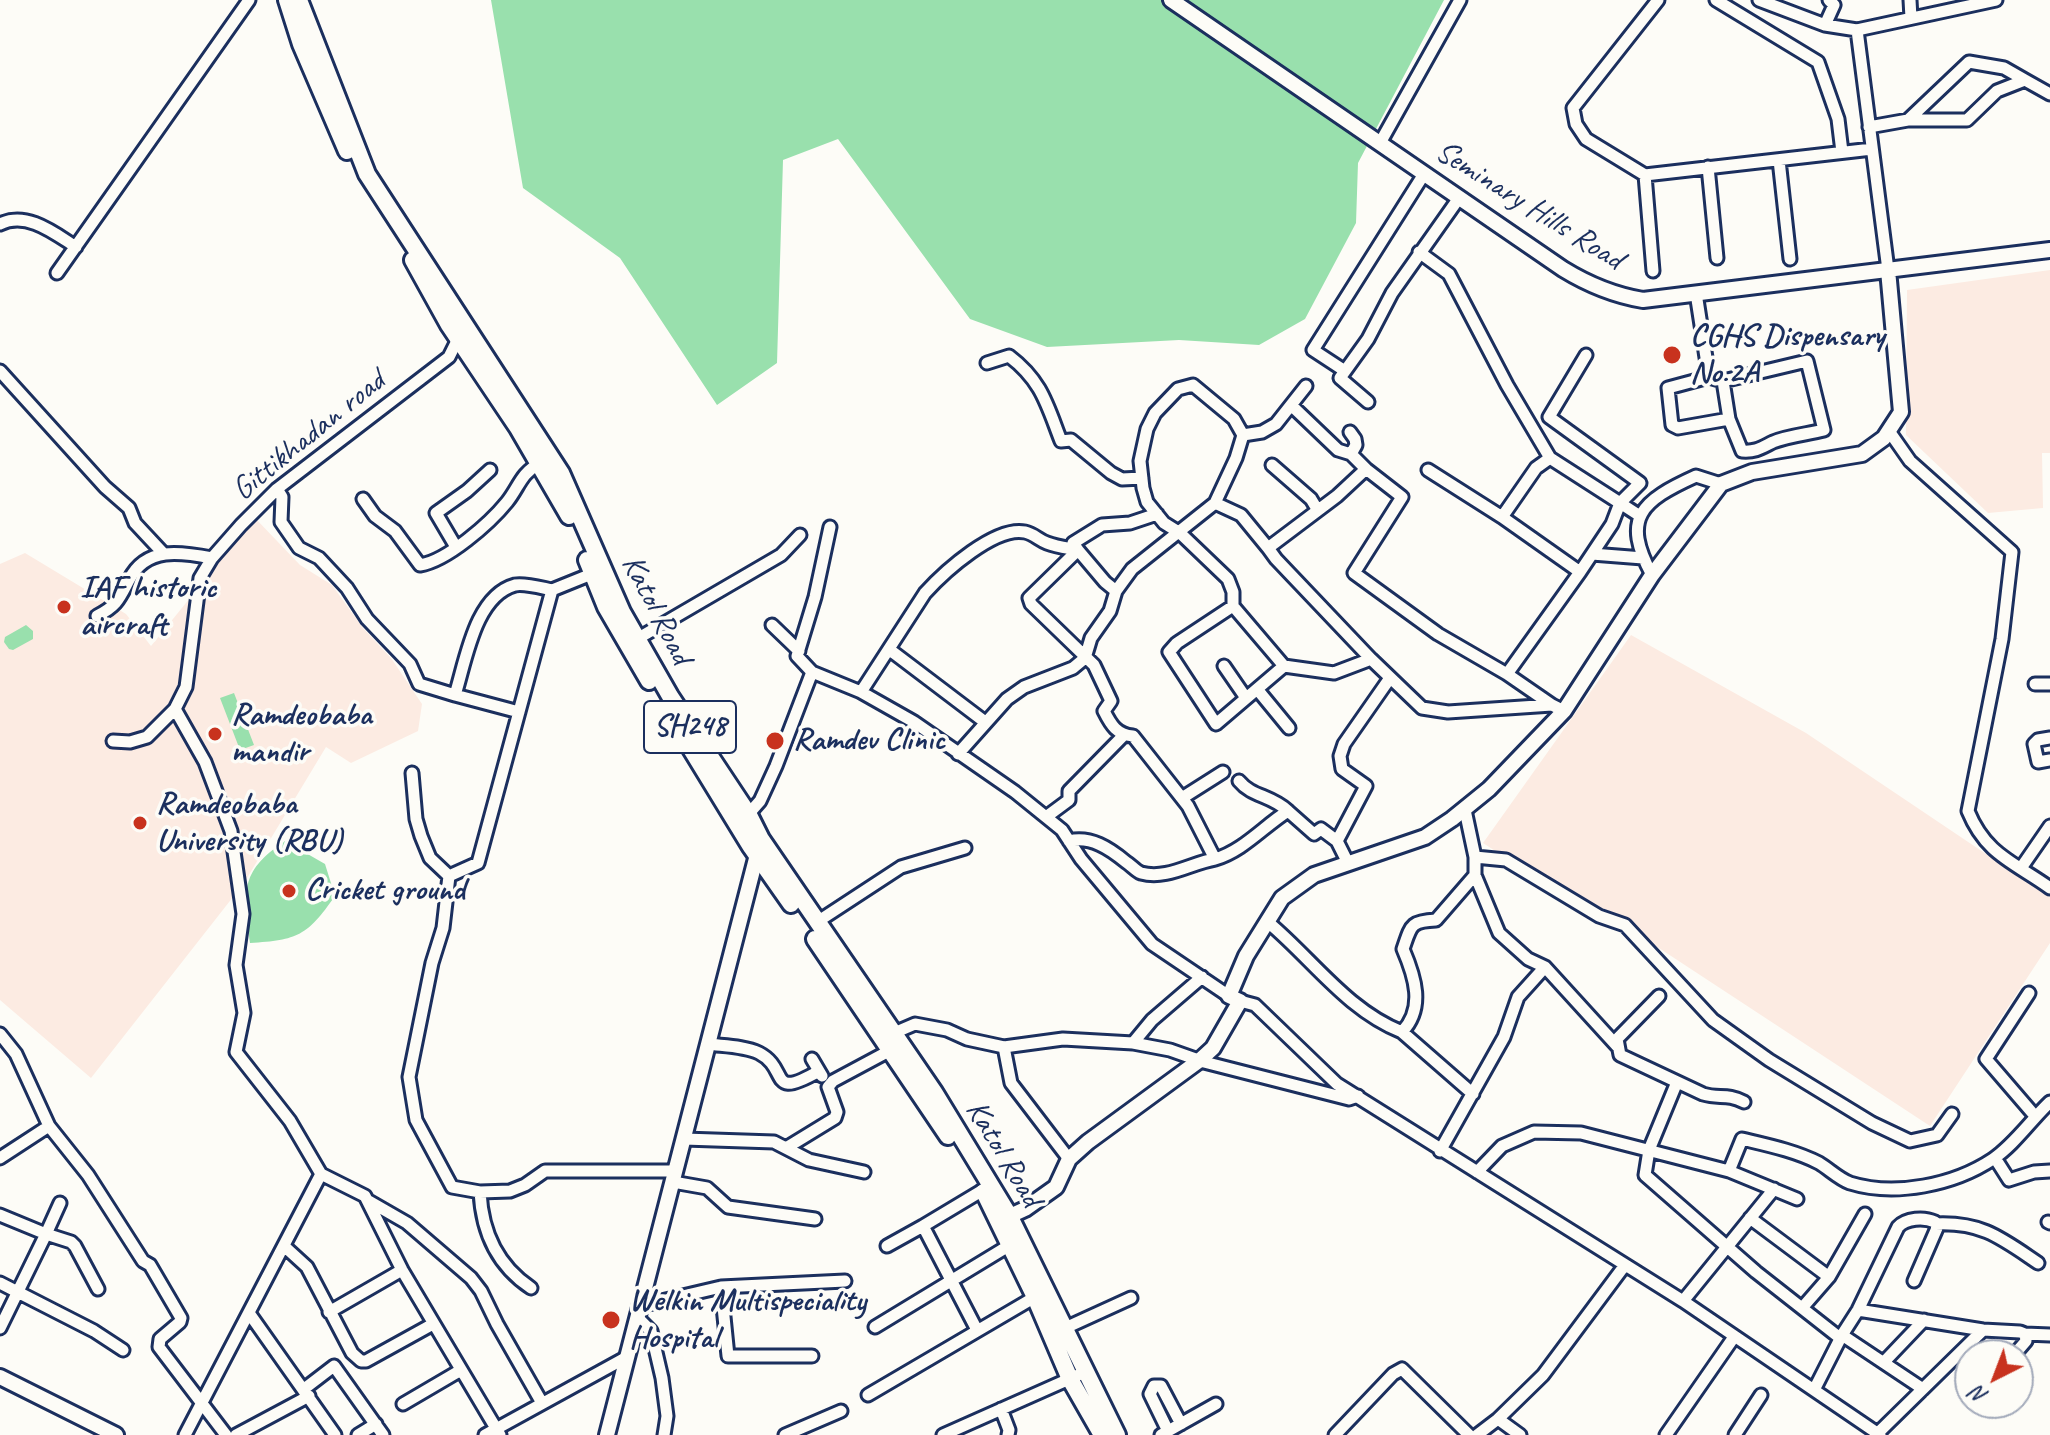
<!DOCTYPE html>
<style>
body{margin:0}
#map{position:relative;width:2050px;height:1435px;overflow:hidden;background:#fdfcf7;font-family:Caveat,sans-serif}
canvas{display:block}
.north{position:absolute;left:1954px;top:1339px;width:80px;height:80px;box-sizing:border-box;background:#fdfcf7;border:2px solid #a3aaba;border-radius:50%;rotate:222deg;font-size:22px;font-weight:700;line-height:32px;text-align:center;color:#1b2f5e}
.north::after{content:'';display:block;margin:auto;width:28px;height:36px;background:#c8321e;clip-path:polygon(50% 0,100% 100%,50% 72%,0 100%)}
</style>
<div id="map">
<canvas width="2050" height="1435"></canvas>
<div class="north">N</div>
</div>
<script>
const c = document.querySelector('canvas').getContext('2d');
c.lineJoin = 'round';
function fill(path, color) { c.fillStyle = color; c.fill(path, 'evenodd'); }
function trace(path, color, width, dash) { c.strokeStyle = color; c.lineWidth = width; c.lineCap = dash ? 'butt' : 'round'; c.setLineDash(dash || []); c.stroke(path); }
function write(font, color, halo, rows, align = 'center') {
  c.font = font + ' Caveat,sans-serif'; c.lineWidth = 7; c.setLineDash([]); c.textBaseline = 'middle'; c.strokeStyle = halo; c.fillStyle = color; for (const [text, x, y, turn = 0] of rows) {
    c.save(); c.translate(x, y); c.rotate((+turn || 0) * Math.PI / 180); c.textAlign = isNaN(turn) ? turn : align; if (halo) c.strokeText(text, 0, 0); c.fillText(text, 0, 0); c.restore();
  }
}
fill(new Path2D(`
 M2050,270V453H2042L2043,508L1988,513L1906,435L1907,290Z
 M255,518L300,565L332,585L363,628L391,658L422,704L418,731L351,763L326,747L244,883L91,1078L0,1000V564L25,553L126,614L151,646Z
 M1631,635L1806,733L2050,897V943L1930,1126L1633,931L1601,920L1483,843Z`), '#fcebe2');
fill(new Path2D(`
 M491,0H1444L1358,163L1356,223L1305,319L1259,345L1179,340L1047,347L970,319L838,139L783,160L777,363L717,405L620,258L523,188Z
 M26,625L33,631V639L13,650L9,649L4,642L5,637Z
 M234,693L254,745L240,750L220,698Z
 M285,841L325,864L335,896C307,936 298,940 250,943C245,893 237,873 285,841Z`), '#99e0ad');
const minor = new Path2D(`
 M1658,0L1573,108L1576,124L1586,139L1645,175L1872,149
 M1716,0L1818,62L1838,119L1842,152
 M1759,0L1825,25L1857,30
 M1910,0L1911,18
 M1825,25L1834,5L1829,0
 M1908,120L1969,62L2004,68L2025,80
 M1869,127L1908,120H1967L1997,91L2025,80L2050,94
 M1380,143L1460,0
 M1779,160L1790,259
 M1708,167L1717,258
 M1645,175L1653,271
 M0,224C27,211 54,233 76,247
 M1419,252L1449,274L1507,385L1550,458
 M1888,270L1857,30L1996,0
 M57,273L249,0
 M1696,293L1709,377L1668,388L1672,425L1678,428L1729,419L1723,381L1709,377
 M1586,355L1549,417L1640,483L1620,503L1640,516
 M987,363L1009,356C1042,381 1047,405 1061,441L1071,440L1111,473L1122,479L1142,478
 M0,371L105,487L129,508L135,523L163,553
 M1345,371L1313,350L1424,174
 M1723,381L1807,361L1824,430C1808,434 1787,436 1773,442C1761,448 1756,452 1742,451L1729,419
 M1306,386L1276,424L1262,432L1243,435L1234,419L1193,385L1178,389L1155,413L1147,429L1140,461L1143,488L1147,502L1164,523L1180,533L1228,579L1233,592V606L1284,666L1334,673L1371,659L1422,708L1448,712L1552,705L1564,711
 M1368,402L1340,378L1368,339L1392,293L1459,198
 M1291,405L1338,450L1351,454L1366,469
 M1889,431L1910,461L2012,552L2002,639L1968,811C1986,855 2014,862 2050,888
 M1350,432L1355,439L1356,445L1351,454
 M1272,465L1311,499L1317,509
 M1428,470L1502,517
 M277,489L282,497L281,522L299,548L319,558L347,588L367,619L410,664L419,684L455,695
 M363,499L375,516L395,531L420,565C447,561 490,523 507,502C519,487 521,473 539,464
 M1215,503L1241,515L1268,548
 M830,527L815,597L797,656L812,672L861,692L914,722L1015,792L1062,830L1081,859L1152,944L1229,996
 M456,547L436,513L467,491L490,470
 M1592,554L1643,558
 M1652,575C1621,518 1641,501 1696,476L1721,484
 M1116,591L1105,582L1078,550L1029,598L1031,604L1094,665L1111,701L1104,711C1111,725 1117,735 1133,736L1188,806L1215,859C1243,851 1264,826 1288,811L1314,834L1321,829L1337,841L1348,863
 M1233,606L1177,643L1169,652L1216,724L1284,666
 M97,616C117,606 119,599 129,580C146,546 181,552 212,558
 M772,625L799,651
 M637,639L781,555L800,535
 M890,650L985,722
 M1371,659L1276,559L1268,548L1337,496L1366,469L1402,497L1354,573L1438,634L1507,674L1552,705
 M1224,666L1246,698
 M1507,674L1580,572L1502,517L1536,468L1550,458L1620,503L1612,524L1580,572
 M2035,684H2050
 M1257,689L1289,728
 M861,692L925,593C945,571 995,526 1025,532C1034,534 1039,540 1047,543C1057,547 1068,548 1078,550L1073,543L1102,525L1130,523L1157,514
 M175,709L205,762L231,831L243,914L236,965L244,1013L236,1052L290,1121L321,1174L365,1196L402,1270L500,1435
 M519,712L455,695C466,660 475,596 515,585C525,583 542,588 552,590
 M2050,738L2038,740L2034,744L2038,762L2050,760
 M113,741L130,742L147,737L175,709L186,687L200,578L212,558L241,525L277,489L449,357L459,337
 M958,754L1007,699L1024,687L1073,668L1085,658L1091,638L1110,611L1116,591L1132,569L1215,503L1236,458L1243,435
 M412,773L416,819L421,836L430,858L449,876L478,863L552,590L599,571
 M1239,781C1252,797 1271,795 1288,811
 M1182,798L1223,772
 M1046,817L1069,800V791L1123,736
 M744,819L760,801L776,766L812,672
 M1069,841C1091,836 1109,848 1126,862C1131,865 1136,871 1141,873C1167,880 1191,863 1215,859
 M1337,841L1366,786L1342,769L1340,756L1344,744L1390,678
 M1475,857L1506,860L1599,916L1625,925L1713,1020L1769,1060L1872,1123L1910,1141L1937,1135L1952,1114
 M2021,868L2050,826
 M1475,875L1499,933L1528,959L1545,967L1617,1046
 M449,876L443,928L432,963L409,1077L416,1120L452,1187L480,1192L510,1191L525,1185L545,1171H675
 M817,922L901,867L965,848
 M1269,923C1313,960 1347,1010 1402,1032C1425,1008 1415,977 1403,949C1411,926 1410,921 1436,920L1475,875V857L1465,810
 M2029,993L1986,1059L2035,1116
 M1659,996L1617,1039L1620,1055L1703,1094C1719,1099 1727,1093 1744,1102
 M1240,1001L1255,1005L1337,1084L1683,1301L1880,1435
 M1402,1032L1473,1094
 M894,1033L915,1024L947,1030L967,1039L1004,1047L1063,1039L1133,1043L1170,1050L1204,1062L1349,1099L1358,1096
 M0,1034L16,1054L49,1126L0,1158
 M1133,1043L1152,1020L1202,977
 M708,1044C724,1046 745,1046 759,1053C790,1069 767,1101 819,1071
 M1004,1047L1011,1083L1069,1159
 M812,1059L822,1076
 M1677,1082L1649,1150L1645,1175L1756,1272L1840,1338
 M49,1126L88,1175L143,1261L150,1265L181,1318L180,1322L160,1339L159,1347L226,1435
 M684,1139L774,1142L809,1160L864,1172
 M786,1148L835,1118L837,1112L828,1087L833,1081L889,1051
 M1440,1151L1504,1037L1518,997L1545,967
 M1995,1158L2009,1180L2034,1172L2050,1171
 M1729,1171L1797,1199
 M1477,1172L1502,1146L1534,1132L1581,1133L1729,1171L1742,1139C1767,1145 1796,1151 1819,1163C1829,1169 1839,1179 1850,1183C1895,1197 1954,1185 1993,1159C2014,1145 2031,1120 2050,1102
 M673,1182L707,1188L728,1207L815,1219
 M480,1192C482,1232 498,1266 531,1288
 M367,1200L407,1223L471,1278L481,1291L497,1324L542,1403
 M60,1203L46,1234L71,1242L75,1246L98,1289
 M0,1215L46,1234L0,1328
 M1750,1218L1829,1277
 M2048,1222L2050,1223
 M1936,1224C1982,1222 2001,1238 2038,1263
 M923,1226L983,1190
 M284,1246L307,1267L352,1353L361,1361H366L433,1324
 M887,1246L923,1226L977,1330
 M0,1283L94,1331L123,1350
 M721,1287L845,1281
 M1683,1301L1774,1189
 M640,1306L721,1287L728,1356H812
 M1802,1308L1829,1277L1865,1214
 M1858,1310L1983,1330L2020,1332L2025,1334L2026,1341L2014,1355
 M329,1312L402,1270
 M249,1313L335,1435
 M638,1318L651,1331L662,1378L667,1416L664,1435
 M875,1327L1010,1245
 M1063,1329L1131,1298
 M2025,1334L2050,1335
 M1842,1335L1923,1389
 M1884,1362L1924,1320
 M304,1389L334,1366L383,1435
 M1814,1390L1842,1335L1858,1310L1898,1227C1906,1218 1924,1217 1935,1222L1937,1228L1914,1281
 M868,1395L1035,1297
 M403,1404L461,1370
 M1001,1409L1009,1430L1008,1435
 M1498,1419L1543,1375L1625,1265
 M1168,1431L1150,1394L1154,1386H1161L1181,1424
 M1878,1433L1983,1330
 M185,1435L321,1174
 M236,1435L309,1396
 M358,1435L376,1424
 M485,1435L627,1357
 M785,1435L841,1411
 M943,1435L1085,1372
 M1161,1435L1216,1404
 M1335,1435L1393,1374L1402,1369L1469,1435
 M1477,1435L1498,1419L1520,1435
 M1666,1435L1734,1337
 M1735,1435L1761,1395`);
const tertiary = new Path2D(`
 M1171,0L1563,269C1589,285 1613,295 1643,300L2050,250
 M999,1221L1025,1209L1056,1187L1069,1159L1088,1142L1200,1060L1213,1048L1240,1001L1229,996L1246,956L1282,898L1314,875L1425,837L1452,819L1489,789L1564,711L1652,575L1721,484L1752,472L1862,454L1884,438L1901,412L1888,270
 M0,1377L116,1435
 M607,1435L759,847`);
const primary = new Path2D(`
 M287,0L301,44L347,151
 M299,0L367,174L561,473L622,612L670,696L749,815L761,839L934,1092L1010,1217L1117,1435
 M413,260L449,325L518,428L569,516
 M587,560L606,607L649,681
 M674,721L751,847L791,904
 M815,939L948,1136
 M984,1192L1035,1297L1070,1379L1102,1435`);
trace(minor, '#1b2f5e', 17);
trace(tertiary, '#1b2f5e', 20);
trace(primary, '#1b2f5e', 22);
trace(minor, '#fdfcf7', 11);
trace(tertiary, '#fdfcf7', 14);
trace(primary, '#fdfcf7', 16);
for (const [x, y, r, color] of [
 [1672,355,10,"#c8321e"],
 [64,607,8,"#c8321e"],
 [215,734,8,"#c8321e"],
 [775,741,10,"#c8321e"],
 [140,823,8,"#c8321e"],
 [289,891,8,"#c8321e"],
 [611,1320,10,"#c8321e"]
]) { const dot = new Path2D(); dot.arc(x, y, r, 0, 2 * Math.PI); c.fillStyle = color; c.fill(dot); trace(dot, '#fdfcf7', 3); }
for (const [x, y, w] of [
 [690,727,92]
]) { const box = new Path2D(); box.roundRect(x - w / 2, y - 26, w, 52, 6); c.fillStyle = '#fdfcf7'; c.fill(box); trace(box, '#1b2f5e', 2); }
write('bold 30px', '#1b2f5e', null, [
 ["SH248",690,727]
]);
write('32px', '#1b2f5e', '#fdfcf7', [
 ["Seminary Hills Road",1529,206,32],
 ["Gittikhadan road",309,436,-39],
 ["Katol Road",656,610,63],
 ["Katol Road",1003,1154,59]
]);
write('bold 32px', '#1b2f5e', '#fdfcf7', [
 ["CGHS Dispensary",1690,337],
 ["No.2A",1690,374],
 ["IAF historic",80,589],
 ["aircraft",80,626],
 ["Ramdeobaba",231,716],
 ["mandir",231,753],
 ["Ramdev Clinic",793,741],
 ["Ramdeobaba",156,805],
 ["University (RBU)",156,842],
 ["Cricket ground",305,891],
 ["Welkin Multispeciality",629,1302],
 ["Hospital",629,1339]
], 'left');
</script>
